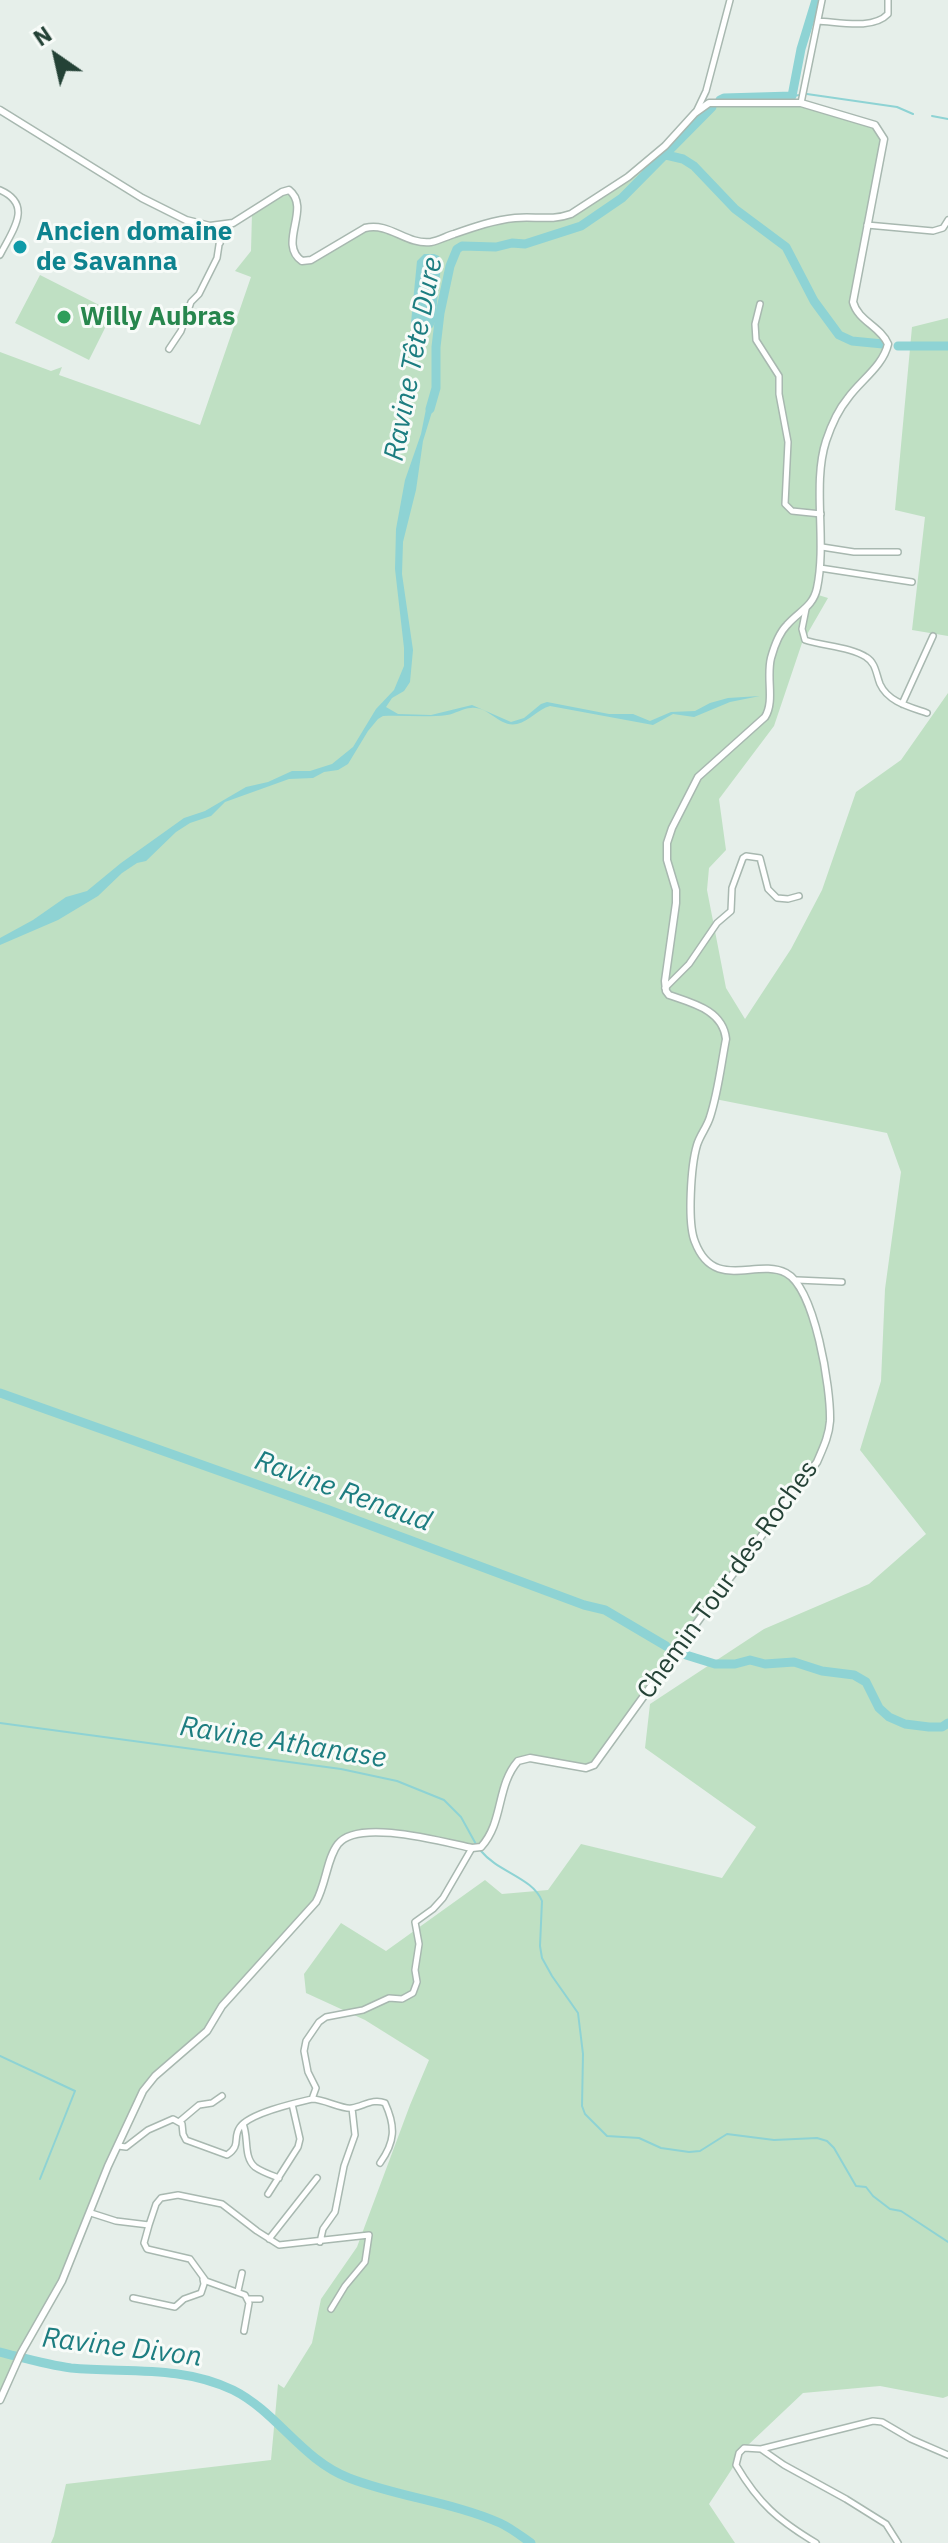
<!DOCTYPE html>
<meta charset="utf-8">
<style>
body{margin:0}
#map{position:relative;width:948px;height:2543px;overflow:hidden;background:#e6efea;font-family:"IBM Plex Sans",sans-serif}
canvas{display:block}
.north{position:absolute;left:16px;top:16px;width:80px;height:80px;-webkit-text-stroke:6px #f7fbf8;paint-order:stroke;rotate:326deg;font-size:22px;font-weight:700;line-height:32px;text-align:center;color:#244236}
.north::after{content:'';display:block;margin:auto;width:28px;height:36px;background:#244236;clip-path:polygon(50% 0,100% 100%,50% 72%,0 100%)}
</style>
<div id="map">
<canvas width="948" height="2543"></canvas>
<div class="north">N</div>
</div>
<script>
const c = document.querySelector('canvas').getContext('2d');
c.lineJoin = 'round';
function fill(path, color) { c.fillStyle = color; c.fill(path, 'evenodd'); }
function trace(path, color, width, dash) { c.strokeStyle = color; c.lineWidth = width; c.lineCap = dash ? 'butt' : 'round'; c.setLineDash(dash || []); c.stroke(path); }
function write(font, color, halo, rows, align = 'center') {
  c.font = font + ' "IBM Plex Sans",sans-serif'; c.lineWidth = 6; c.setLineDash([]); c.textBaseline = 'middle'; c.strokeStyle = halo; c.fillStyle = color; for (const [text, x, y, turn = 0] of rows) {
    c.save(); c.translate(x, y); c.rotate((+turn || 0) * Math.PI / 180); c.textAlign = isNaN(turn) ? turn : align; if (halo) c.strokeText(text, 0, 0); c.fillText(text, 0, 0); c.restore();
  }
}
fill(new Path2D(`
 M801,103L875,125L884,139L854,308L886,340C882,374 843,394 831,427C818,467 823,503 822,544C821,561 818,577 815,594L828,598L802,643L774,726L719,799L726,850L709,868L707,890L726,988L745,1019L791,949L822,890L856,792L901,760L948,693V2396L943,2398L880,2386L803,2393L747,2446L709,2504L735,2543H51L54,2536L66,2484L271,2460L278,2384L284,2388L312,2343L321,2299L357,2247L410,2105L429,2060L365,2020L306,1993L304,1974L341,1923L386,1951L485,1880L502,1894L548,1890L581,1844L722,1878L756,1827L645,1748L650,1704L764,1629L869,1584L926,1534L860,1450L881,1381L885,1289L901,1172L887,1133L715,1099L696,1148L690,1220L699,1253L712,1264L729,1271L784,1272L805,1293L824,1364L830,1424L817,1462L590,1767L522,1758L509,1771L495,1826L481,1847L378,1831L341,1840L316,1902L251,1971L207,2031L143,2091L62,2281L0,2395V352L51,371L62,367L59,375L200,425L251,277L235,271L251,251L252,213L289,190L295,195L293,246L302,261L374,225L415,242H432L515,218H562L628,177L706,105Z
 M40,275L113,312L89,360L15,323Z
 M948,318V636L912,630L925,517L895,510L912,327Z`), '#bfe0c3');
fill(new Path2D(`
 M424,254H434L439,256L441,265L435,322L433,327L427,332L414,329L411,323L417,261Z
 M434,399L435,402L423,441L416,490L403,542L402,574L413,650L410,682L404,691L392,698L386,707L398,714L431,715L472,705L511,722L524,718L541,704L547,702L609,714H633L650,721L671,712L695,711L710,703L728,698L760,696L730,702L694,717L673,714L653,725L550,706C538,709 530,721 517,724C499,728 489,706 471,708C463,708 455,714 447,715C426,718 405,715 383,716L378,719L368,731L348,764L338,770L324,772L313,778L289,779L225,802L211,816L190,823L176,832L146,861L137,863L122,873L98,896L58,920L0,945V938L33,920L66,897L87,891L121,863L184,818L205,811L246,787L268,782L292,771H310L332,764L353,747L376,709L394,690L404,666V648L395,569L396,529L405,480L421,434L426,409Z`), '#8ed3d4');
trace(new Path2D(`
 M807,94L897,107L913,114
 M792,96L800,95
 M932,116L948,119
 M0,1723L341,1769L397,1781L444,1800L461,1817L477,1846
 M481,1851C498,1872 533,1878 542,1901L540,1946L542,1958L552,1976L578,2013L583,2054L582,2106L585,2114L607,2136L639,2138L661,2148L689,2152L700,2151L727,2134L774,2140L817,2138L827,2141L834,2148L856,2186L866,2187L873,2196L890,2209L901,2211L948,2242
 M0,2056L75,2091L40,2179`), '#8ed3d4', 2);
trace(new Path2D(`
 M720,100L724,98L792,96L801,49L816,0
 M666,155L683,159L694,166L735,209L786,247L814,301L839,335L852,341L883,344
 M898,346H948
 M430,409L436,388V347L440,313L450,266L457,249L462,246L496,247L512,243L525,244L581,226L622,198L712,107
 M0,1393L329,1510L584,1605L605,1610L666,1646
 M686,1655L715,1664H735L750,1660L765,1664L794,1662L822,1671L854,1675L866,1682L879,1708L889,1717L905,1724L929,1727H942L948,1723
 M0,2352C24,2358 47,2365 71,2368C127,2373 181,2365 233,2390C277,2412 302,2460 349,2478C398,2497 452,2502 500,2523C511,2528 521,2536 531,2543`), '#8ed3d4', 9);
const minor = new Path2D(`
 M818,21C839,22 873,30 888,14V0
 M801,103L822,0
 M696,112L706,91L730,0
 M0,190C34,205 12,231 0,255
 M867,225L933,231L943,228L948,220
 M210,226L220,243
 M760,304L755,324L756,340L779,376V394L788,442L785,504L792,511L821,514
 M169,349L181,331L191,302L199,294L217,258L222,225
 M822,547L854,552H898
 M820,568L912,582
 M806,609L802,629L805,640C823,646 851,647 866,657C876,663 876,674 880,684C888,702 910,707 927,713
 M902,704L933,636
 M665,988L689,964L717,923L731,911L732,888L743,858L746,856L760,858L768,889L777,898L788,899L799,896
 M797,1280L842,1282
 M312,2099C324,2099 343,2110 352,2108C364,2106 373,2098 385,2103C396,2127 395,2142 380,2163
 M180,2121L199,2105L212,2103L222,2096
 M243,2124C249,2137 243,2157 255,2167C262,2172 271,2175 279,2178
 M118,2146L126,2147L148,2130L173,2119L182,2124L183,2134L186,2140L227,2155C242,2145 232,2138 240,2127C250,2113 295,2103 312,2099L316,2088L308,2072L304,2051L306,2041L319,2022L326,2017L363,2010L389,1998L402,1999L413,1993L417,1982L415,1970L419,1944L415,1922L433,1909L443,1898L472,1848
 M268,2194L298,2147L300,2139L292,2104
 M91,2213L116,2221L149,2225L156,2204L161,2198L178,2195L222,2204L257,2231L279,2245L369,2235L365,2262L345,2286L331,2309
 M149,2225L144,2243L147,2249L190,2259L206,2281L245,2295L249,2303L244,2331
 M269,2239L317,2178
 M320,2242L323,2229L335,2212L344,2166L355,2135L352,2108
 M238,2291L242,2273
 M133,2298L175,2307L184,2299L201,2293L204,2284L203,2279
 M248,2299H260
 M761,2449L873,2421L882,2422L911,2439L948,2455
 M816,2543C778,2520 759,2504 736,2465L739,2453L744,2448L761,2449L784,2465L846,2499L886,2524L898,2543`);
const tertiary = new Path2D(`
 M0,110L142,198L186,220L210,226L233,223L282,192L289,190C312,208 277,244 302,261L311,260L365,228C390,222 406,245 431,242C438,241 447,236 454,234C474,227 494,220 515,218C534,216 552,221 571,214L628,177L665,146L695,113L709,103H801L875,125L884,139L853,302C858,321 880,326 888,344C883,366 861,380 848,398C838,410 831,426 826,441C812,484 827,541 817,588C813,607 799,611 787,625C779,633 774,647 771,658C766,678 775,701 765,717L698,777L672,828L667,843V860L676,890V903L665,981L666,991L669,995C692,1003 723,1010 726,1039C721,1065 718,1093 710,1117C707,1127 700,1135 697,1145C691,1165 687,1223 695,1242C714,1292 756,1258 786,1273C815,1288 831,1389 830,1421C829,1436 823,1448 817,1462L711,1603L594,1765L586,1768L530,1758L518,1761C496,1786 504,1822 481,1847L472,1848C443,1842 358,1818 338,1844C327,1858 326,1884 316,1902L222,2006L207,2031L155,2076L143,2091L108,2166L62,2281L21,2353L0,2400`);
trace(minor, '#a8b8b0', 8);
trace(tertiary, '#a8b8b0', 9);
trace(minor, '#fff', 5);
trace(tertiary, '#fff', 6);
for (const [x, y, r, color] of [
 [20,247,8,"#0f9aa8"],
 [64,317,8,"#2e9e5b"]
]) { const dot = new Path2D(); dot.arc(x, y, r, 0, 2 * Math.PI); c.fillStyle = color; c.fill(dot); trace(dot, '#f7fbf8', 3); }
write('bold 26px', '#0d838f', '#f7fbf8', [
 ["Ancien domaine",36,232],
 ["de Savanna",36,262]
], 'left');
write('bold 26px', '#27864d', '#f7fbf8', [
 ["Willy Aubras",80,317]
], 'left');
write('26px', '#244236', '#f7fbf8', [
 ["Chemin Tour des Roches",728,1580,-54]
]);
write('italic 28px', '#1c7d80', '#f7fbf8', [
 ["Ravine Tête Dure",414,359,-79],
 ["Ravine Renaud",343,1492,20],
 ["Ravine Athanase",283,1743,9],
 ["Ravine Divon",122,2348,7]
]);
</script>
